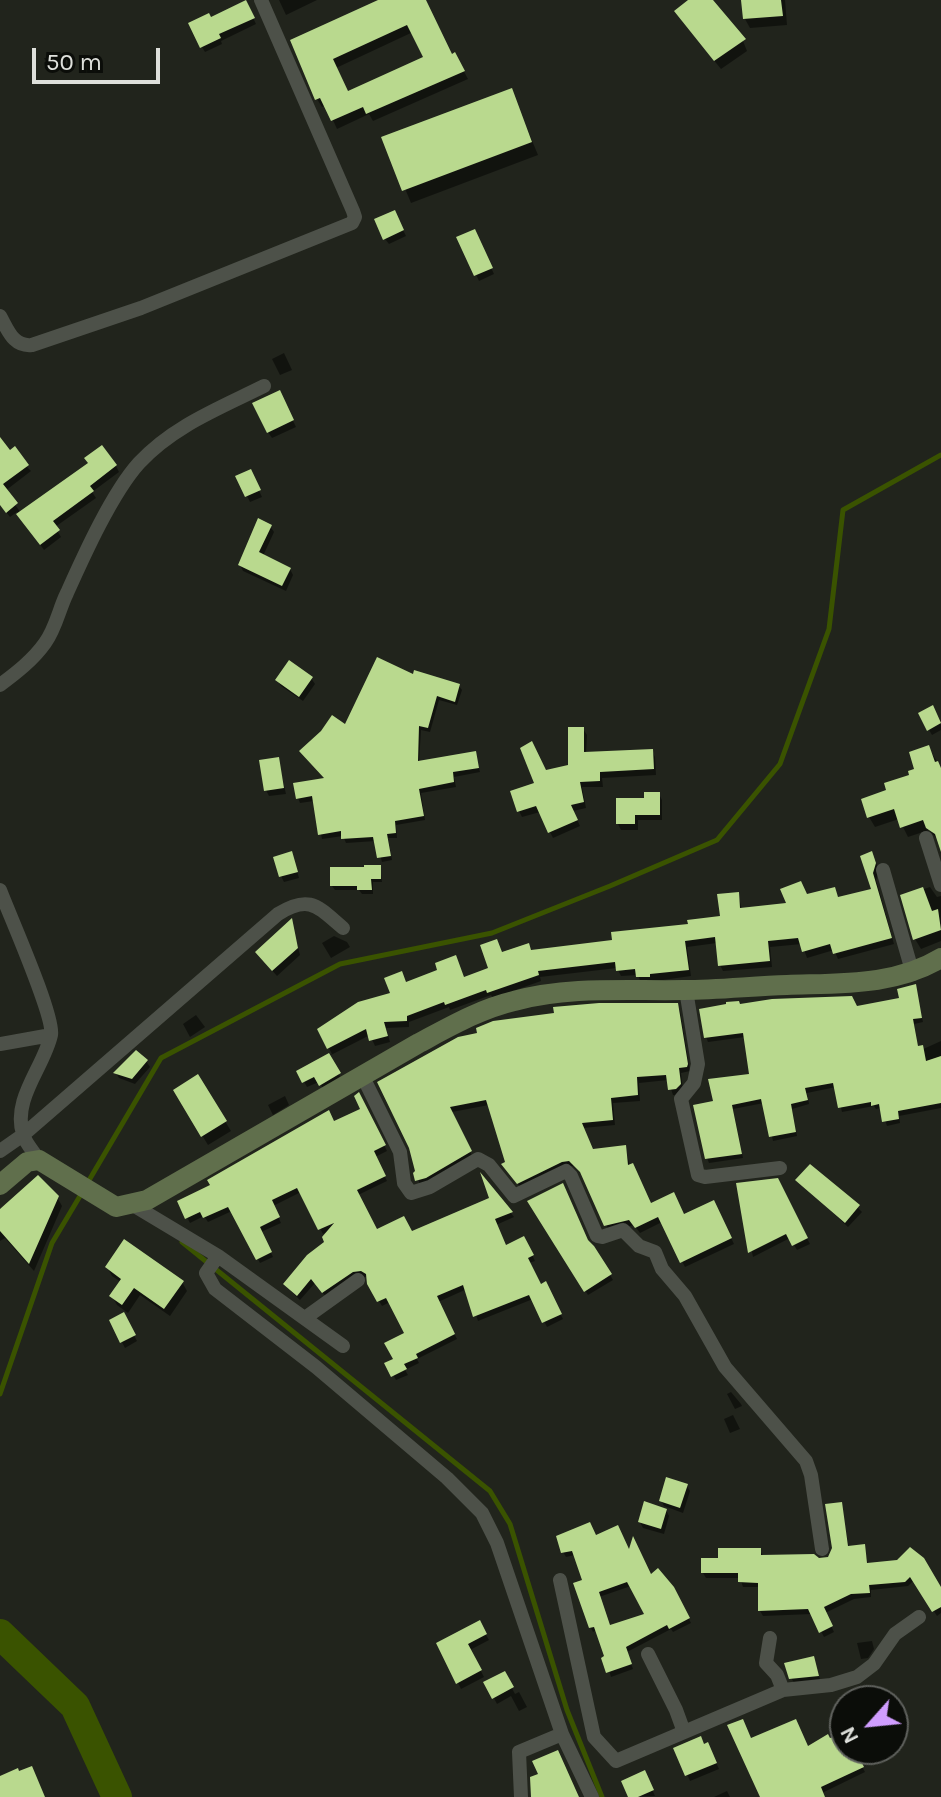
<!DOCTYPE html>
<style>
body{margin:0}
#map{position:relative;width:941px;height:1797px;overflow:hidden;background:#21241c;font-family:Karla,sans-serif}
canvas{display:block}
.north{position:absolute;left:829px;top:1685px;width:80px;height:80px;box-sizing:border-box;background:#0b0d09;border:2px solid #5f615d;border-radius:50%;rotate:243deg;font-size:22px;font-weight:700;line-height:32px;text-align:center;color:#dee0db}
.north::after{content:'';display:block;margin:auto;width:28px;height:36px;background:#d09dff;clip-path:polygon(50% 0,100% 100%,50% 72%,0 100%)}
.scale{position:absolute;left:32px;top:48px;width:128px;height:36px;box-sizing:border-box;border:4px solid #dee0db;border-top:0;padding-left:10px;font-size:24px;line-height:28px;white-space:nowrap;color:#dee0db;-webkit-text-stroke:6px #0b0d09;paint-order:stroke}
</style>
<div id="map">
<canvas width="941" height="1797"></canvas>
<div class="north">N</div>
<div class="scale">50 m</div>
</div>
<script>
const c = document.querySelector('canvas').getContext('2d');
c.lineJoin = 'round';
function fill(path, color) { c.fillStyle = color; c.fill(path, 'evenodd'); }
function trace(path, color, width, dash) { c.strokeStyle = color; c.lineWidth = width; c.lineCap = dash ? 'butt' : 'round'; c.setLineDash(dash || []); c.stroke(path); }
fill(new Path2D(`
 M279,0H317L286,15Z
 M383,0H424L452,56L455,55L468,79L373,121L369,114L337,129L326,105L322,107L317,99L293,41ZM413,32L426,58L348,93L336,68Z
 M691,0H710L741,36L747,51L721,69L682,21Z
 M743,0H785L787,25L750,28L745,19Z
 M246,3L256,24L221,41L222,44L205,52L202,47L211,19Z
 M511,90L538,155L411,203L384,138Z
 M397,218L406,236L389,244L385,239Z
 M477,237L494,274L479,281L459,238Z
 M284,353L292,370L280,375L272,359Z
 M282,398L296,427L272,438L268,432Z
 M0,440L31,471L5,491L21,513L116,466L119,472L92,492L96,498L55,527L61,537L44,550L17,512L10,517L0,504Z
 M238,477L253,478L262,497L250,502Z
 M270,526L274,532L263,556L290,569L293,575L286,591L243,571L240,565Z
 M414,676L459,686L462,690L457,705L439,700L430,732L421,730L419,763L475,754L480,772L454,777L456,787L421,793L425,820L396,825L397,838H388L392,860L382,862L376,841L346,843L343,836L322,839L314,801L300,803L298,798L327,780L346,727Z
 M311,678L315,684L303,701L281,686L277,680Z
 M932,708L941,725V730L932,735L920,714Z
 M583,729L587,735L586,754L652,751L655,757L656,775L602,778L603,787H582L586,808L573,811L580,826L553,838L540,812L522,817L519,811L545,772L570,766Z
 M928,747L941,768V848L938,840L929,830L908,837L899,819L875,827L869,817L889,791L917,770Z
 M278,759L286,794L269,796L266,790Z
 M659,794L662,800V820H638V830H621L618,824L646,800Z
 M863,857L875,860L879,871L876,880L894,944L838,959L834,950L807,958L802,944L770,947L772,967L723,971L720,965L717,943L687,947L691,976L641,983L638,975L621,976L617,968L540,977L541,981L493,998L491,995L450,1010L449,1007L409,1022V1027L386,1028L390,1042L375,1046L370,1035L329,1056L342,1080L324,1090L319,1082L307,1087L299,1072L332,1054L319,1030L393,994L406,984L464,979L491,969L502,954L614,941L722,918L738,894L742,910L789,904L834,889L839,899L874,890Z
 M294,860L299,878L284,882L281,876Z
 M380,867L382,882H373V894H362L359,890H335L332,886Z
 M930,887L937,897L941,896V941L921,949L915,939L903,896Z
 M291,921L300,955L277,976L261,958Z
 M334,936L347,942L350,947L331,958L322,943Z
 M915,986L923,1022L914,1024L919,1051L941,1041V1108L899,1116L900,1123L887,1126L881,1108L876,1109L874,1106L842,1112L836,1087L807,1093L809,1104L792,1109L797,1136L773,1141L764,1103L733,1109L743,1158L709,1163L707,1158L715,1103L751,1075L745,1037L708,1042L706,1037L740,1006L856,1008L901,1000Z
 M677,1005L680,1011L690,1071L681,1073L683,1090L679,1095H673L668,1080L639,1083L640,1101L613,1103L615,1125L583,1128L593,1151L625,1147L630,1166L651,1205L684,1216L717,1208L734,1244L685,1267L662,1222L640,1233L634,1225L609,1231L584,1176L573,1166L565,1167L521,1188L507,1170V1163L489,1105L452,1112L473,1158L420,1186L411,1147L379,1083Z
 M196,1015L205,1027L190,1037L183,1024Z
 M146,1061L150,1067L135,1084L119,1078L116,1073Z
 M198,1077L231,1131L208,1145L175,1091Z
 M359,1095L387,1151L375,1157L387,1181L358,1195L376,1232L411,1233L492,1200L486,1182L514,1217L496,1225L505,1247L524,1238L535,1261L529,1263L540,1286L545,1284L563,1319L547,1327L533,1299L478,1321L467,1289L438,1302L457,1339L417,1359L419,1363L405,1370L408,1375L396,1380L387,1364L395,1360L406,1334L390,1302L382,1306L369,1284L368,1277L356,1276L326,1297L315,1283L300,1300L285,1285L327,1243L330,1231L323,1234L301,1192L273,1206L281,1223L261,1232L273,1257L260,1263L232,1211L208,1222L204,1216L190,1223L179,1202L363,1110Z
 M285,1096L289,1105L273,1115L268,1105Z
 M777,1180L810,1244L797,1250L790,1238L753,1257L738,1185Z
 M798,1180L846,1196L862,1212L848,1227Z
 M57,1197L62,1206L34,1271L5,1238L0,1241V1212Z
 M530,1202L593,1247L613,1280L588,1295Z
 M107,1267L182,1282L187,1291L170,1316L140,1295L128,1313L117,1305L112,1296L121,1282L112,1276Z
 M123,1315L137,1341L125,1348L111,1321Z
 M731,1392L741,1404L742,1406L735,1409L727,1394Z
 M733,1415L740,1429L730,1433L724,1419Z
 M686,1485L690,1491L683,1513L664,1506L661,1500Z
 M841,1504L849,1548L864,1546L868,1565L898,1562L941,1591V1613L937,1616L914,1580L908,1586L871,1590V1597L854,1599L825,1613L834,1632L824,1637L812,1614L763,1616L760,1611V1587H743L740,1578H706L703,1573L720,1560L760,1550L763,1556L825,1561L833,1554Z
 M666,1510L669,1516L664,1534L643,1528L640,1522Z
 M596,1538L630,1554L651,1576L673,1588L691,1623L673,1632L671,1629L627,1652L633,1669L611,1677L597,1630L593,1632L591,1628L584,1581L575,1555L566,1557L563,1552ZM631,1586L647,1615L610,1627L599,1597Z
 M479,1623L489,1640L470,1650L484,1677L461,1689L439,1644Z
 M872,1641L874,1649L868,1658L861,1659L857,1643Z
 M813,1658L821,1682L795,1684L791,1678Z
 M504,1673L515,1694L519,1692L527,1707L519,1711L511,1696L497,1704L486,1683Z
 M845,1735V1749H857L853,1750L865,1772L822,1793L824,1797H762L750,1740L808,1748Z
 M704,1746L711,1751L719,1769L690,1781L676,1749Z
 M647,1778L655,1796L630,1797Z
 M727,1791L730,1797H714Z`), '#0007');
trace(new Path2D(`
 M88,1182L161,1058L340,964L492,933L610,886L717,840L780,764L829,629L843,510L941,455
 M182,1242L490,1491L510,1524L567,1710L602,1797
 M0,1394L52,1243L83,1191`), '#3a5300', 5);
trace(new Path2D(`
 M0,1634L75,1706L117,1797`), '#3a5300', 30);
fill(new Path2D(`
 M246,0L255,18L219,34L221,38L200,48L188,23L209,13L211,17Z
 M378,0H426L452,54L455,52L465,71L366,114L363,107L331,121L320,98L315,100L290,40ZM407,25L423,57L348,91L333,59Z
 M688,0H713L746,39L714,61L674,11Z
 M741,0H781L783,16L743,19Z
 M512,88L532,142L402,191L381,137Z
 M395,210L404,230L383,240L374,219Z
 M475,229L493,268L474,276L456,237Z
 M280,390L294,420L267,433L252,403Z
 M0,437L10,450L15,446L29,465L3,484L18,503L6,513L0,505Z
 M102,445L117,465L90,486L94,491L53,521L60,530L40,545L16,514L88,463L84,458Z
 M251,469L261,490L245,497L235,476Z
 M258,518L272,525L259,552L291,568L282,586L238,565Z
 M377,657L413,674L414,670L460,684L455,702L437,696L428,728L419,726L418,761L476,751L479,768L453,772L454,782L419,789L424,816L395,821L396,833L387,834L391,856L377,858L373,837L341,839V831L318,835L312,796L296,799L293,783L324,778L299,751L321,731L332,715L345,724Z
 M289,660L313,677L299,697L275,680Z
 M933,705L941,723L927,731L918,713Z
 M568,727H584V752L653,749L654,769L600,772V781L580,782L584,802L571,805L578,820L548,833L536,806L517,812L510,791L534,783L520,748L532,741L546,770L568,765Z
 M929,745L935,762L938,761L941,768V852L935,834L926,828L923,820L900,828L894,809L867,818L861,799L886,790L884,783L909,775L908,771L914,769L909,752Z
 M279,757L284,788L264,791L259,760Z
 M644,792H660V815H635V824H616V798H644Z
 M292,851L298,872L279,877L273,857Z
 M872,851L876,863L873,873L892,938L833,954L830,944L802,952L798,938L768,941L770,961L718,966L715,937L685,941L689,970L650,974V977H636L635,969L616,971L615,962L538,971L539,975L487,993L486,990L445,1005L444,1002L407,1016V1021L384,1022L388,1036L369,1041L366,1029L327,1049L317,1029L358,1002L390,993L384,978L402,971L406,982L437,970L435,963L456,955L464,977L488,968L480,945L497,939L502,952L529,943L531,950L612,940L611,932L688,924L687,920L720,916L717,894L739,892L740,908L786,903L780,889L801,881L807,894L835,887L838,897L871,889L860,856Z
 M364,865H381V879H371L372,890H357V886H330V867H364Z
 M923,887L932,911L938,909L941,930L913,940L900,895Z
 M292,918L298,948L272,971L255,952Z
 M916,984L922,1018L913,1019L918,1046L923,1045L926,1061L941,1056V1103L898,1111L899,1119L882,1122L879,1104L871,1106V1102L838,1108L833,1083L805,1088L808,1100L791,1104L796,1132L769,1137L761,1099L732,1105L742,1154L705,1159L693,1105L713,1101L708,1079L749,1074L743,1033L704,1038L699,1009L726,1004V1002L739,1001L740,1004L772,999L852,996L857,1006L899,998L897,989Z
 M599,1003H678L688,1064L687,1067L679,1068L681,1084L676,1089L668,1090L666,1075L637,1077L638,1095L611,1098L613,1120L582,1123L593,1149L626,1145L628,1165L633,1163L651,1203L674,1192L684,1214L714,1200L732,1238L680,1263L658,1217L635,1228L629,1220L604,1226L580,1172L569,1161L562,1162L517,1184L501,1164L505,1162L486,1100L450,1107L472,1151L426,1178L415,1181L413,1173L415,1171L409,1148L377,1082L458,1037L477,1033L476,1028L493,1021L554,1013L553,1007Z
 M136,1050L148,1060L132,1079L113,1073Z
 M329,1053L341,1073L319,1086L314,1077L302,1083L296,1071Z
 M198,1074L227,1121L201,1137L173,1090Z
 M359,1092L386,1145L374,1151L386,1176L357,1190L377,1229L404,1216L412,1231L489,1198L480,1172L513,1212L495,1219L506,1245L524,1236L534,1255L528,1258L541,1284L546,1281L562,1314L542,1323L529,1295L473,1317L463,1285L437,1296L455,1334L416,1354L418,1358L404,1364L407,1369L391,1377L384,1363L393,1359L384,1343L404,1333L386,1298L377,1302L367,1284L366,1274L361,1271L353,1272L322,1293L311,1279L297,1296L283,1284L307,1255L324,1242L322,1237L334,1223L318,1230L297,1188L272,1200L280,1217L260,1227L272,1252L256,1260L228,1207L203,1218L200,1212L185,1219L177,1201L210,1185L207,1180L329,1110L334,1121L360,1109L354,1096Z
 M810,1164L860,1205L845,1223L795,1180Z
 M38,1175L59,1196L29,1264L0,1231V1209Z
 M778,1178L808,1238L792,1246L786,1234L748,1253L736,1183Z
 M563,1183L588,1240L594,1246L612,1274L584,1292L527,1201Z
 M124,1239L184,1281L164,1309L134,1288L122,1305L109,1296L121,1279L105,1267Z
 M124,1312L136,1335L120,1343L109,1320Z
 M666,1477L688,1484L680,1508L659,1501Z
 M644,1501L667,1509L661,1529L638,1522Z
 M842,1502L848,1546L865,1544L867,1563L897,1560L910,1547L924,1558L941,1587V1607L932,1612L910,1577L905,1582L869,1585L870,1593L851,1594L824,1607L833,1626L819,1633L808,1609L758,1611V1583L738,1582V1573H701V1558H718V1548H761V1555L814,1554L819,1558L828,1557L832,1548L825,1504Z
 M590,1522L596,1535L618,1525L629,1549L633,1536L651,1574L658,1568L674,1587L690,1618L669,1629L667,1625L626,1647L632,1664L606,1673L601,1658L604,1656L594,1627L589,1628L573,1583L582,1580L572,1551L561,1553L556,1536ZM627,1582L644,1614L610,1625L599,1592Z
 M480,1620L487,1634L468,1644L482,1670L456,1684L436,1643Z
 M814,1656L819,1676L789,1679L784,1663Z
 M505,1671L514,1687L492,1699L483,1682Z
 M743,1719L751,1738L796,1719L808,1746L828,1734L830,1738L845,1733V1749H855L864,1767L821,1787L825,1797H760L727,1725Z
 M701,1736L704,1744L708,1742L717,1763L685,1776L673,1748Z
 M558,1750L579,1797H531L530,1777L538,1774L532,1761Z
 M32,1766L45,1797H0V1776L18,1768L19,1771Z
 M645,1770L654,1790L638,1797H628L621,1781Z`), '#b9d98e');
trace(new Path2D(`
 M0,316C8,330 13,347 32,345L141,308L352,223L355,217L353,211L261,0
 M0,685C16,673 33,660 45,643C56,628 59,609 67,593C84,555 112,493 139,463C173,426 220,408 264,386
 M926,838L941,885
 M883,870L913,974
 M0,890C9,914 55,1017 51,1035C44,1067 12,1099 23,1134C25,1143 34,1152 39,1160
 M686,990L698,1064L694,1083L681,1099L698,1175L705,1177L780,1168
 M0,1044L51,1035
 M362,1075L400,1152L404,1183L411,1193L430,1187L478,1159L489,1165L514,1196L566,1171L571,1176L597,1236L602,1237L623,1230L639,1246L655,1252L662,1269L685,1296L725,1367L806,1461L811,1475L822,1549
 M0,1151L23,1135L278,914C310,894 318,907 343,928
 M133,1205L218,1256L206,1273L215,1289L316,1367L447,1478L482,1513L497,1543L562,1734L592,1797
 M218,1256L343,1346
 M305,1318L358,1280
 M560,1580L594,1737L616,1761L783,1690L831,1685L857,1677L874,1664L895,1634L919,1617
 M770,1638L766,1663L777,1675L783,1690
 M648,1654L676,1710L684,1732
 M521,1797L519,1752L562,1734`), '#4d5149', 14);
trace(new Path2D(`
 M0,1185L27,1162L39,1160L116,1207L147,1200L419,1043C449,1027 480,1009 514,1001C569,986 627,991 684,990C718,990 753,986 787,985C840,983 895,986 941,958`), '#606f4c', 20);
</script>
